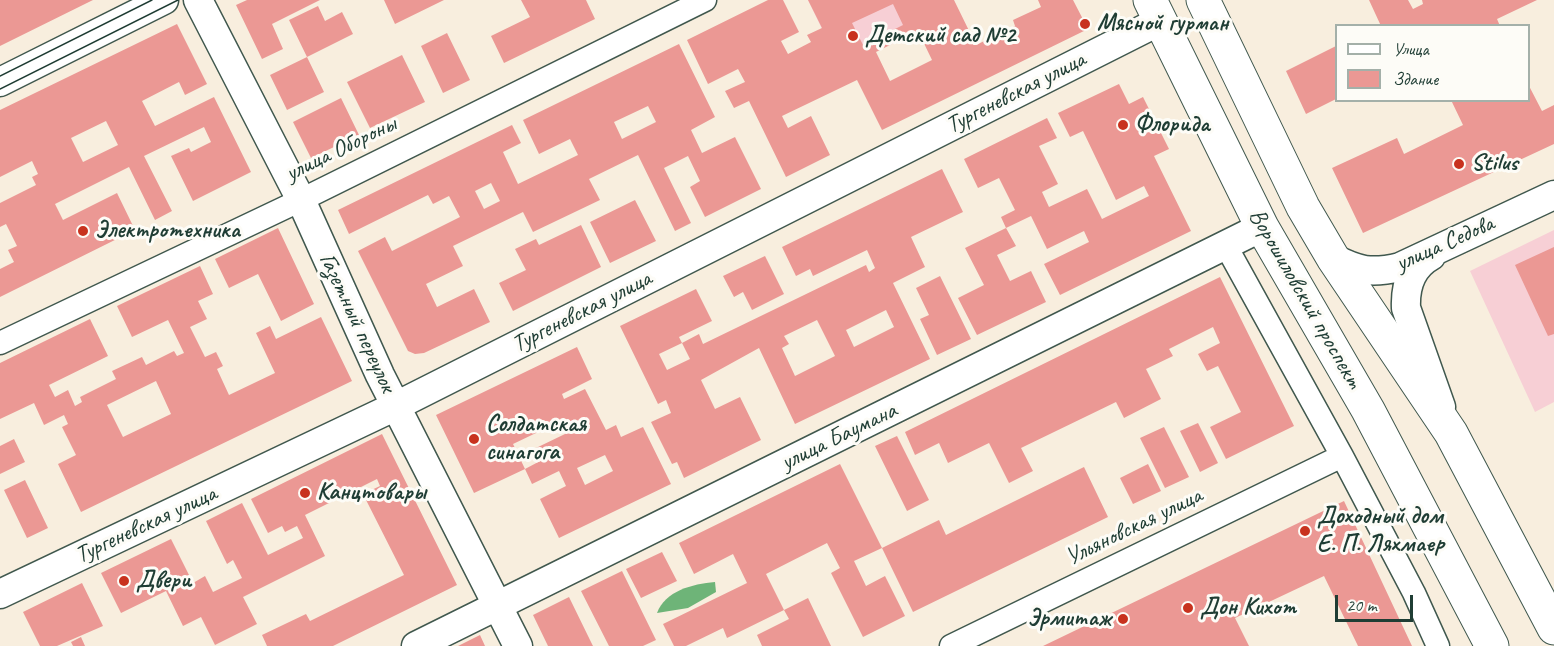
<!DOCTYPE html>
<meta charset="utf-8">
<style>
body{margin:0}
#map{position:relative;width:1554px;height:646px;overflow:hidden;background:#f8eede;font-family:Caveat,sans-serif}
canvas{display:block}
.legend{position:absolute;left:1335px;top:24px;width:195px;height:78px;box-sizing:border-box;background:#fdfcf7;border:2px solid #a4b0a9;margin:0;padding:8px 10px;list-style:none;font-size:18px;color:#1f3d34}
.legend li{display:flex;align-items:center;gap:12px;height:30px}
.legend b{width:30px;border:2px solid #a4b0a9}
.scale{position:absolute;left:1335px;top:595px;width:78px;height:27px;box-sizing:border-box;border:3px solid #1f3d34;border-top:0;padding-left:8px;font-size:18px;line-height:21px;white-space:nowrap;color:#1f3d34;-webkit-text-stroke:4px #fdfcf7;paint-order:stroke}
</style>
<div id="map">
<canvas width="1554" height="646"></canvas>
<ul class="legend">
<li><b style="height:8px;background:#fff"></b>Улица</li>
<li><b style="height:16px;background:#eb9894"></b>Здание</li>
</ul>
<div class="scale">20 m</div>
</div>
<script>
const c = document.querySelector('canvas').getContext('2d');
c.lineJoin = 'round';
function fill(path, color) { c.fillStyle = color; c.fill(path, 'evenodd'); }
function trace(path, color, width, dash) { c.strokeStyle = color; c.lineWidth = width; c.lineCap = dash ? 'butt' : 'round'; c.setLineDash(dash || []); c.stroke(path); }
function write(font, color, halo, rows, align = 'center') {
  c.font = font + ' Caveat,sans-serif'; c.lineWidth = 6; c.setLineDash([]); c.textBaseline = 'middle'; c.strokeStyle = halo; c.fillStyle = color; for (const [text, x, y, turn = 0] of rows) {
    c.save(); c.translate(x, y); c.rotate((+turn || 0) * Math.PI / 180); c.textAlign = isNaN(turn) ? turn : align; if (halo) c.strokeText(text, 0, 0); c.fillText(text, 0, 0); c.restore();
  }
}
fill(new Path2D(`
 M808,0H924L930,13L836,58Z
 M1554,230V402L1535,412L1470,271Z`), '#f7cfd5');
fill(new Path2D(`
 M715,582L716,592L688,608L657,613C665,591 692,584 715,582Z`), '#6eb478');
fill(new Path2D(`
 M0,0H93L0,46Z
 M247,0H320L272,24L283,49L262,59L236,5Z
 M384,0H444L395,24Z
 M521,0H586L595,19L504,63L491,36L530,17Z
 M768,0H783L799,32L781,41L788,54L811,42L807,35L822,28L808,0H954L976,45L1015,26L1013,20L1041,7L1038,0H1073L1088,29L882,130L857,80L782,116L788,128L811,116L830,155L786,177L749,101L734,108L725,91L745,82L738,69L708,84L687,40ZM893,4L903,25L863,45L852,23ZM918,31L932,60L890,81L876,52Z
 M1369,0H1408L1413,9L1423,4L1422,0H1537L1497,19L1500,26H1381Z
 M318,6L325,21L342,12L353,34L307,57L289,20Z
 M177,24L207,84L185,95L179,82L142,101L155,126L214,97L251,172L193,201L171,156L189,148L191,152L211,142L204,127L144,156L172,211L155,220L129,167L55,204L63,220L117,193L135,230L0,297V269L14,262L8,250L17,246L6,224L0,227V203L36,185L32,177L38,174L32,161L0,177V110ZM106,121L118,145L83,162L71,138Z
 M447,33L470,80L443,93L421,46Z
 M679,44L715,117L691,130L702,153L735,137L761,189L705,217L690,187L700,181L688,156L664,168L691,223L675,231L638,155L589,179L600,200L533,232L523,212L453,246L463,266L426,284L437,307L474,289L490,322L424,353L415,354L408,351L358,251L385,237L392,251L460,217L449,196L433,204L428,195L349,234L338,210L512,125L521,143L503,152L518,184L578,155L570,139L539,154L523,120ZM648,106L656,122L622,139L614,122ZM491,183L500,201L484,209L475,191Z
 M1336,46V99L1306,114L1286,71Z
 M402,55L425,102L370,128L347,82Z
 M307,57L324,92L287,110L270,75Z
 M1119,84L1129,104L1143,97L1169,149L1154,156L1191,231L1060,295L1044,264L1089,242L1084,231L1047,249L1031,216L1006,228L1001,217L1015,210L999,178L978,188L964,159L1047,118L1057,138L1039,146L1058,184L1042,192L1049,207L1087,189L1102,219L1149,196L1144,186L1116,200L1083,131L1070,137L1058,113Z
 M1528,84L1542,111L1554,105V144L1363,233L1332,168L1397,138L1404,154L1463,125L1451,100H1528Z
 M341,98L359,135L311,158L293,122Z
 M942,169L963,212L911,237L925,267L893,283L930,359L795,424L759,348L701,380L715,409L740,397L761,440L684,478L677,462L672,464L651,422L671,413L666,400L658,404L620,326L696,289L712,321L679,337L682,343L659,354L667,370L690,359L682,343L699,334L703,344L866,265L869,272L875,268L867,250L813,276L810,269L796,276L782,247ZM886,310L894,327L854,347L846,330ZM817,320L835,356L795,376L782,348L789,344L784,336Z
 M635,200L656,241L610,263L590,222Z
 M581,225L601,267L513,311L499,283L526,270L515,249L536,239L539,245Z
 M278,228L314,304L281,321L258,274L229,288L215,259Z
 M1006,228L1016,246L997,255L1010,281L1031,271L1046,302L977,335L958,298L984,285L965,248Z
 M1554,247V334L1548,336L1515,265Z
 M765,256L784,294L752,310L743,292L734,297L723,276Z
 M200,266L213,294L198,301L207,319L190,327L205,357L216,352L223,366L217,369L229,395L275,373L256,333L270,326L276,339L321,317L352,381L81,512L58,464L76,455L62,427L68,424L64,415L44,425L34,403L0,419V363L90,319L108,356L49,385L55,397L68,390L75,406L82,402L80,397L116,379L112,371L142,357L146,365L174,351L177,356L184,353L168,320L132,337L117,306ZM156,381L171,414L123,437L107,405Z
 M940,276L971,339L937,355L920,319L929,315L916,288Z
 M1220,277L1294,426L1226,459L1210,427L1241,412L1218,366L1207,371L1198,354L1220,343L1213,327L1169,349L1173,356L1146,369L1161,399L1124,418L1116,402L1021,448L1033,471L1009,483L989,443L948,463L939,443L915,455L905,432Z
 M577,347L592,379L562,394L564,399L585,389L606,430L616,425L621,437L643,427L671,484L559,538L540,499L566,486L559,471L532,484L525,469L542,460L536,448L565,434L559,422L513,444L525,469L474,493L436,415ZM605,455L613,471L585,485L577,468Z
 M1198,423L1218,463L1200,472L1180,431Z
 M1164,427L1189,477L1165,488L1140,438Z
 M382,434L457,585L333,646H267L262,635L306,614L310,621L404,575L363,494L380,486L377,479L305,515L325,556L243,597L257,624L215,645L201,617L183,626L166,591L121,613L101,573L171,539L193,583L205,576L213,592L242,578L233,560L227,564L206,521L242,503L268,555L303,538L297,526L285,532L282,526L268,533L251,499Z
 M897,436L929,500L907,511L875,446Z
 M14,439L25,462L0,474V446Z
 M840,464L882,548L939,520L946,535L1084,467L1108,517L913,612L882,548L854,561L866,586L885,576L905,616L863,637L831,573L840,568L827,543L766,574L784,610L727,638L723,628L686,646H674L663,624L747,583L733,554L694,574L679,543Z
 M1148,464L1161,491L1133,504L1120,478Z
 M25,480L48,528L27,538L4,490Z
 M1344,501L1412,646H1358L1324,576L1235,618L1249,646H1043Z
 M662,552L677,581L641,598L626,569Z
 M622,571L656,640L643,646H609L581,591Z
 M82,583L103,626L57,646H40L23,612Z
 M569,597L590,640L593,646H548L533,615Z
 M808,598L831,646H762L757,635L789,619L784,610Z
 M480,635L485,646H458Z
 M81,637L85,646H73L71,642Z`), '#eb9894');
const minor = new Path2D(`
 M1226,246L1342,456L1414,593L1438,646
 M0,343L301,200L705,0
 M951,646L1342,456`);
const tertiary = new Path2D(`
 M198,0L301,200L380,375L518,646
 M0,82L164,0
 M1431,256C1411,267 1405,286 1406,308L1441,407
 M1333,258C1358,271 1371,274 1400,267L1554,195
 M0,594L396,406L1160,21
 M416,646L1262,227`);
const primary = new Path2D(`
 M1150,0L1262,227L1368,410L1492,646
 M1203,0L1303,207L1333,258L1451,433L1554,628`);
trace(minor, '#40584e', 25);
trace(tertiary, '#40584e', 31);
trace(primary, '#40584e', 35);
trace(minor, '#fff', 22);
trace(tertiary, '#fff', 28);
trace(primary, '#fff', 33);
trace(new Path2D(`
 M0,76L152,0
 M0,89L178,0`), '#1f3d34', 1.5);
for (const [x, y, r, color] of [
 [1085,24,6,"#c8321e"],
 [853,36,6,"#c8321e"],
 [1123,125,6,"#c8321e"],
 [1459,164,6,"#c8321e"],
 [83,231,6,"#c8321e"],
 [474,439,6,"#c8321e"],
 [305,493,6,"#c8321e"],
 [1305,531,6,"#c8321e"],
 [124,581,6,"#c8321e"],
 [1188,608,6,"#c8321e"],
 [1123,619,6,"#c8321e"]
]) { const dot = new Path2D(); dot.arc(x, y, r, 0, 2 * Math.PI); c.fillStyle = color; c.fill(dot); trace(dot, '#fdfcf7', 2); }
write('bold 24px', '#1f3d34', '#fdfcf7', [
 ["Мясной гурман",1097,24],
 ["Детский сад №2",865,36],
 ["Флорида",1135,125],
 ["Stilus",1471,164],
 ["Электротехника",95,231],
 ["Солдатская",486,425],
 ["синагога",486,453],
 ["Канцтовары",317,493],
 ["Доходный дом",1317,517],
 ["Е. П. Ляхмаер",1317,545],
 ["Двери",136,581],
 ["Дон Кихот",1200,608],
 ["Эрмитаж",1111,619,"right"]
], 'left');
write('24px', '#1f3d34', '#fdfcf7', [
 ["Тургеневская улица",1016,93,-27],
 ["улица Обороны",341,149,-26],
 ["улица Седова",1445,244,-24],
 ["Ворошиловский проспект",1305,299,60],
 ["Тургеневская улица",582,312,-27],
 ["Газетный переулок",357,323,65],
 ["улица Баумана",839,437,-26],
 ["Тургеневская улица",146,525,-25],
 ["Ульяновская улица",1134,527,-26]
]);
</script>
